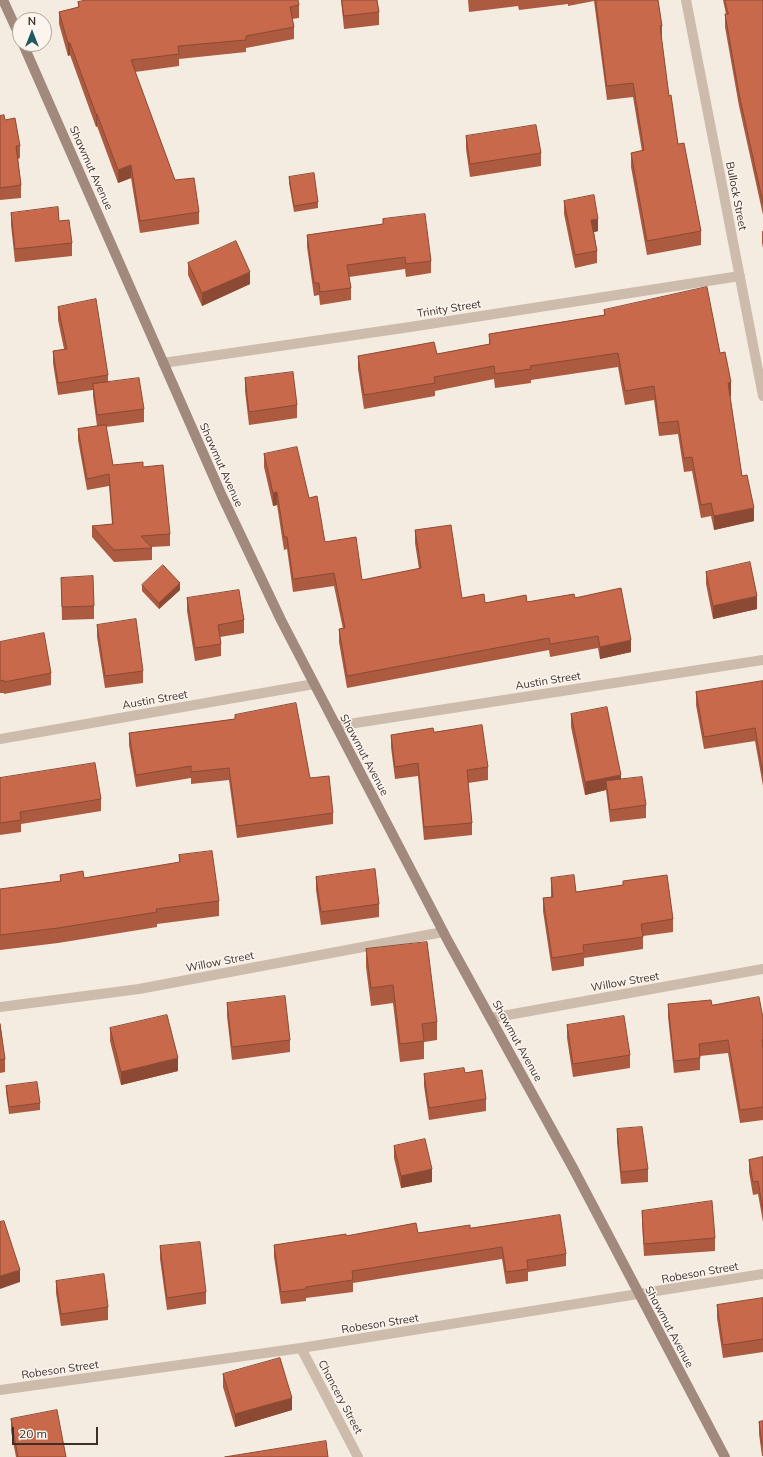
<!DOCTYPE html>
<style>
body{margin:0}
#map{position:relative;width:763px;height:1457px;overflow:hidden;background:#f4ebe1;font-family:Mulish,sans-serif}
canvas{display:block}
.north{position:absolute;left:12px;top:12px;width:40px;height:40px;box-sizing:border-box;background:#fbf5ee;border:1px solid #aea6a0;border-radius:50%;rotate:0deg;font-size:11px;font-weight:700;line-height:16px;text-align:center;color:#3b302b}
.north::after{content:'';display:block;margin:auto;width:14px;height:18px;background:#1f5a5e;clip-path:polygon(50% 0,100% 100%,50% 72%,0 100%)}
.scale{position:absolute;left:12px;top:1427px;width:86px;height:18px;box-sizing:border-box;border:2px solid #3b302b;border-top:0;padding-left:5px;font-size:12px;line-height:14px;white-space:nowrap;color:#3b302b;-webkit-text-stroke:3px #fbf5ee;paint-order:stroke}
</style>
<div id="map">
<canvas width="763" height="1457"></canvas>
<div class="north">N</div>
<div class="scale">20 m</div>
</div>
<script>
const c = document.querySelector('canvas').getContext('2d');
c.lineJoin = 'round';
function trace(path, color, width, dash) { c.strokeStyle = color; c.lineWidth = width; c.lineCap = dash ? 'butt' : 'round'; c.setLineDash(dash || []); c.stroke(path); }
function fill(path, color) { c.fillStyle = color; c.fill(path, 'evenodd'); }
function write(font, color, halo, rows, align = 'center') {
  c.font = font + ' Mulish,sans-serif'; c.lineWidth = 3; c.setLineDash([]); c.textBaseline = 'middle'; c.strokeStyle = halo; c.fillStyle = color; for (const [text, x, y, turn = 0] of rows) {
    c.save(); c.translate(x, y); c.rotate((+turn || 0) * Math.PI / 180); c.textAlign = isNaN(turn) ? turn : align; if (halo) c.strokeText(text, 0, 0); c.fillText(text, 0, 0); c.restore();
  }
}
trace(new Path2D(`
 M686,0L763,396
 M163,363L410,327L740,276
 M336,726L763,660
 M0,739L314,684
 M0,1007L139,989L443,932
 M491,1018L763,969
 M301,1348L358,1457
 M0,1390L301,1348L763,1274`), '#cdbbac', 10);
trace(new Path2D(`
 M3,0L20,37
 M23,44L222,496L281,620L448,941L573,1168L725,1457`), '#a18a7d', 10);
fill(new Path2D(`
 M341,0H377L379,12V25L344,29Z
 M468,0H658L662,26V40H661L669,96L678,144L701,231V245L647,255L631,167V153L642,151L633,97L607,100L594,1L568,6V4L519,10L518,6L469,12Z
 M723,0H763V215L739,106L725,27V14H726Z
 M78,2L299,5V18L292,19L294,27V39L246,48V52L179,59V66L135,72L175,180L199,212V224L140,233L131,178L118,183L97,126L96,127L70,55L68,56L59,24V12L78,7Z
 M0,116L5,120L20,146V158L18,159L21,185V198L0,200Z
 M466,136L541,153V166L470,177L466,149Z
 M289,177L318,202V208L294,212L289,183Z
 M564,201L598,231L594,232L597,251V263L575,268L564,214Z
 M11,213L59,221L72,243V256L15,262L11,225Z
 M383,219L431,261V273L406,277L405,269L349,277L351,288V300L320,305L319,295L314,296L307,247V235L383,224Z
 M762,231H763V248L762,243Z
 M188,263L250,284L202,306L188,275Z
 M58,307L108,375V382L144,409V422L106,427L113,465L143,467L170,534V546L151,547L152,548V560L114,562L92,537V526L112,524L109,486L87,490L78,440V429L97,426L93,396V390L58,395L53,363V351L64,349L58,320Z
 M604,310L720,353L731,396H730L742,476L754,521L714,530L711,516L701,518L692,471L684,472L678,434L659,436L654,400L625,405L618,367L531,380V383L495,388L494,379L435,391V396L364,409L358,369V356L437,354L489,344V334L604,315Z
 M245,378L297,405V418L249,425L245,391Z
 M264,454L309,498L325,542L362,580L419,569L415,543V530L462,598L485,603L527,602L575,598L631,652L600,659L598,648L550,657L549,650L347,688L339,642V629H343L334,586L293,592L287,549L284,550L277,505L273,506L264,467Z
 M706,572L757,609L713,619L706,584Z
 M61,578L94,606V619L62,620Z
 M142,585L180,590L159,609L142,591Z
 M187,598L244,620V633L220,637L221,644V656L195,661L187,611Z
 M97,625L143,671V683L105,688L97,637Z
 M0,642L51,673V685L4,694V693H0Z
 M763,681V786L755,741L704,749L696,705V692Z
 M571,714L621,779L646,805V818L610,822L606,790L585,795L571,727Z
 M235,715L310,778L333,813V824L237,838L229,780L191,784V778L136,787L129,745V733L235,719Z
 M434,732L488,767V780L468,783L472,823V835L424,840L418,776L395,779L391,747V735Z
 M0,778L101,799V811L21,824V832L0,835Z
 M179,855L219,901V916L157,924V927L58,943L0,950V889L60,881V875L84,878L179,863Z
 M316,877L379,904V917L321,925L316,890Z
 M551,878L576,892L623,885V881L673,919V932L643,936V949L584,958V966L552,971L543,911V898L551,897Z
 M366,949L437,1022V1040L424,1042V1059L400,1062L393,1003L371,1006L366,967Z
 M227,1003L290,1040V1052L232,1060L227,1016Z
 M668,1004L712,1005L763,1018V1120L740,1123L728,1053L700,1056V1070L674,1073L668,1017Z
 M0,1024L5,1059V1072L0,1073Z
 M567,1025L630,1055V1068L573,1077L567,1038Z
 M110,1028L178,1071L121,1085L110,1041Z
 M465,1073L486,1099V1111L429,1120L424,1086V1074Z
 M6,1086L40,1103V1110L9,1114L6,1092Z
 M617,1129L648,1169V1182L621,1184L617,1142Z
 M394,1146L432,1182L401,1188L394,1158Z
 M763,1157V1222L758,1194L753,1195L749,1172V1160Z
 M642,1211L715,1238V1251L644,1256L642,1223Z
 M470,1228L566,1254V1266L528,1272V1281L506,1284L502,1259L353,1283V1292L306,1298V1301L281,1304L274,1257V1245L346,1236L418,1233Z
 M160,1246L206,1292V1304L167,1310L160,1259Z
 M56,1281L108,1307V1320L61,1326L56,1293Z
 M763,1298V1352L723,1358L717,1318V1305Z
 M223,1374L292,1410L235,1427L223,1387Z
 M11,1419L66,1457H16L11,1431Z
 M763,1421V1456H762L759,1434V1422Z`), '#ac5a40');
fill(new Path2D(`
 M68,43H70V55L68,56Z
 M96,114H97V126L96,127Z
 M131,165V178L118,183V170Z
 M598,219V231L591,233V220Z
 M250,272V284L202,306V293Z
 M731,382V396L728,397V383Z
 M277,492V505L273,506V493Z
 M754,508V521L714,530V516Z
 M180,583V590L159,609V603Z
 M757,596V609L713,619V606Z
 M631,640V652L600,659V647Z
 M621,775V787L606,781V790L585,795V782Z
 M178,1058V1071L121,1085V1072Z
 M432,1169V1182L401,1188V1176Z
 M20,1270V1282L0,1289V1276Z
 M292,1398V1410L235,1427V1414Z`), '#8c4a34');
const building = new Path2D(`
 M87,0H298L299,5L290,7L294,27L246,36V40L178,46L179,54L131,60L175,180L194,178L199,212L140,221L131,165L118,170L97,114H96L70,43H68L59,12L79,7L78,2Z
 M342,0H377L379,12L344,16Z
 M596,0H658L662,26H660L669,96L671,95L678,144L684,143L701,231L647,241L631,153L644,150L633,83L607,86Z
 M725,0H763V203L739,94L725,14H728Z
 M4,115L5,120L15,118L20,146H16L21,185L0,188V116Z
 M536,125L541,153L470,164L466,136Z
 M314,173L318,202L294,206L289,177Z
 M594,195L598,219L591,220L597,251L575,255L564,201Z
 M58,207L59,221L69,220L72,243L15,249L11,213Z
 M425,214L431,261L406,264L405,257L347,265L351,288L320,292L319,283H314L307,235L383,224V219Z
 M236,241L250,272L202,293L188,263Z
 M707,287L720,353L725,352L731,382L728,383L742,476L747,475L754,508L714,516L711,503L701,505L692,457L684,458L678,421L659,423L654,386L625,391L618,353L530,366L531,369L495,374L494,366L434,377L435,383L364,395L358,356L434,342L437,354L490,344L489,334L605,315L604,310Z
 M96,299L108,375L58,383L53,351L67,349L58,307Z
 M293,372L297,405L249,412L245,378Z
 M139,378L144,409L97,415L93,384Z
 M106,425L113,465L143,462V467L163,465L170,534L141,536L152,548L114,550L92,526L113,524L109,474L87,479L78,429Z
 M297,447L309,498L317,496L325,542L356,537L362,580L421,568L415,530L451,525L462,598L484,594L485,603L526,595L527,602L574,594L575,598L621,588L631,640L600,647L598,636L550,644L549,638L347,676L339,629L345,628L334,573L293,579L287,537H284L277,492L273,493L264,454Z
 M750,562L757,596L713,606L706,572Z
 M163,565L180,583L159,603L142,585Z
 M93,576L94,606L62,607L61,578Z
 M239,590L244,620L218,625L221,644L195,648L187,598Z
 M136,619L143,671L105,676L97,625Z
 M44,633L51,673L4,682V680L0,681V642Z
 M763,681V774L755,728L704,737L696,692Z
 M296,703L310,778L329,776L333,813L237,826L229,768L191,772V766L136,775L129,733L235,719V715Z
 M607,707L621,775L585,782L571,714Z
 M482,725L488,767L467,770L472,823L424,827L418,763L395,767L391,735L433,728L434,732Z
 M95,763L101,799L20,812L21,820L0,823V778Z
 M642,777L646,805L610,810L606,781Z
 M212,851L219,901L156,909L157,912L58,928L0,935V889L61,881L60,875L83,871L84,878L180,862L179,855Z
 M375,869L379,904L321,912L316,877Z
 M574,875L576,892L623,885V881L667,875L673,919L641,924L643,937L583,945L584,953L552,958L543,898L553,897L551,878Z
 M427,942L437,1022L422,1024L424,1041L400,1044L393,985L371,988L366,949Z
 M285,996L290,1040L232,1047L227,1003Z
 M759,997L763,1018V1039L762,1040L763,1049V1107L740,1110L728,1040L699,1044L700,1058L674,1061L668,1004L711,1000L712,1005Z
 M167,1015L178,1058L121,1072L110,1028Z
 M624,1016L630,1055L573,1064L567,1025Z
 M0,1024L5,1059L0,1060Z
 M464,1068L465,1073L482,1070L486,1099L429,1108L424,1074Z
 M37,1082L40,1103L9,1107L6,1086Z
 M642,1127L648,1169L621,1172L617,1129Z
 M425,1139L432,1169L401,1176L394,1146Z
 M763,1157V1210L758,1181L753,1182L749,1160Z
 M712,1201L715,1238L644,1244L642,1211Z
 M560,1215L566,1254L527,1260L528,1269L506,1272L502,1247L352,1271L353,1280L306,1287V1289L281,1292L274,1245L346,1234V1236L416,1223L418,1233L470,1225V1228Z
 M4,1221L20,1270L0,1276V1222Z
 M200,1242L206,1292L167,1298L160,1246Z
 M104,1274L108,1307L61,1314L56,1281Z
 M763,1298V1339L723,1345L717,1305Z
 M280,1358L292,1398L235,1414L223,1374Z
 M57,1410L66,1457H18L11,1419Z
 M763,1421V1444H762L759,1422Z
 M326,1441L328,1457H225Z`);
fill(building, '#c8694b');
trace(building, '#8c4a34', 1);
write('11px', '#3b302b', '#fbf5ee', [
 ["Shawmut Avenue",91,168,66],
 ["Bullock Street",736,196,79],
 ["Trinity Street",449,309,-9],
 ["Shawmut Avenue",221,465,66],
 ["Austin Street",548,681,-9],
 ["Austin Street",155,700,-10],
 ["Shawmut Avenue",364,755,62],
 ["Willow Street",220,962,-11],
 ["Willow Street",625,982,-10],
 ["Shawmut Avenue",517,1041,61],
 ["Robeson Street",700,1273,-10],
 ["Robeson Street",380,1324,-9],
 ["Shawmut Avenue",669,1327,62],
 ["Robeson Street",60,1370,-8],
 ["Chancery Street",340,1397,62]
]);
</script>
